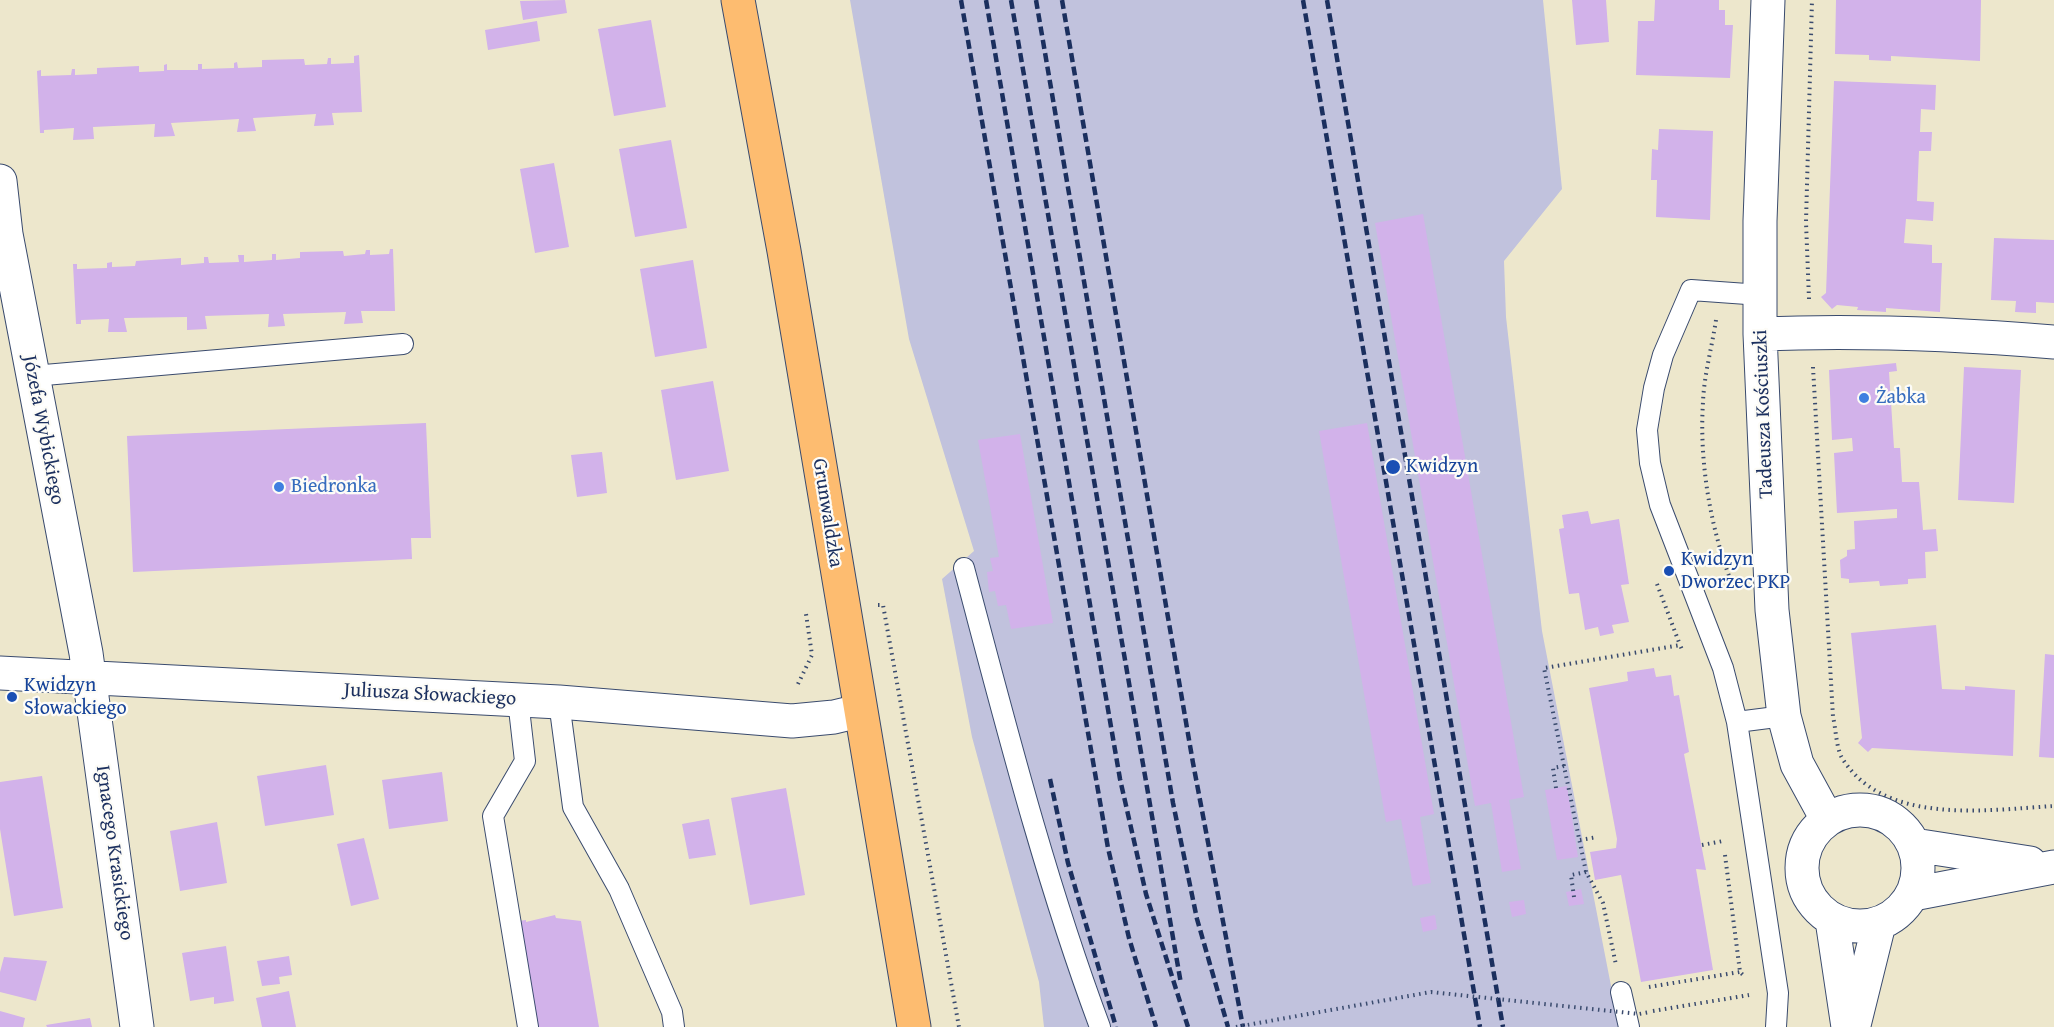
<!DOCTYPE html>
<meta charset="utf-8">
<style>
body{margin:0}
canvas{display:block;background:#ede7cc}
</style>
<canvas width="2054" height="1027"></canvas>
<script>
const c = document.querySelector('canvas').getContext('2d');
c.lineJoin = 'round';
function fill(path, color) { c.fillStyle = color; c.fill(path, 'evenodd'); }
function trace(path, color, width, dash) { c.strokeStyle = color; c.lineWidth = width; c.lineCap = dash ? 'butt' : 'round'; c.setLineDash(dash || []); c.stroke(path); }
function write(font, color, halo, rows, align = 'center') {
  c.font = font + ' "Gentium Book Plus",serif'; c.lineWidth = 4.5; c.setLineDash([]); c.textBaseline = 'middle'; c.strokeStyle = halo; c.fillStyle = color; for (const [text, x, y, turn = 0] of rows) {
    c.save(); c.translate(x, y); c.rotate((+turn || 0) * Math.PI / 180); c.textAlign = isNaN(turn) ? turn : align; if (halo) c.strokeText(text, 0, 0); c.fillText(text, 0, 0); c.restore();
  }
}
fill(new Path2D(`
 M850,0H1543L1562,189L1504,261L1506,317L1542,631L1619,1027H1044L1039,982L972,737L942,579L974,551L909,339Z`), '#c1c2dd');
fill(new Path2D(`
 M565,0L567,13L523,20L520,1Z
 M1572,0H1606L1609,42L1576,45Z
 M1655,0H1719V10H1725V25H1733L1730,78L1636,75L1638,21H1654Z
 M1836,0H1981L1980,61L1891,56V61L1869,60V55L1835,54Z
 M651,20L666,107L614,116L598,29Z
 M537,21L540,41L488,50L485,30Z
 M359,55L362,112L332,113L334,125L314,126L316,114L253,118L256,131L237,132L239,119L171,123L175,136L154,137L155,124L93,127L94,139L73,140L74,128L44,130V133H40L37,71L41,70V76L71,75L72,69H75V75L97,74V68L139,66V72L164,71V65L167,64V70H198V64H202V69L234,68V63L237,62L238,68L262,67V60L304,59L305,65L327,64L328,58H331V64L354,63V56Z
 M1834,81L1936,85L1935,110L1921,109L1920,132H1932L1931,151H1919L1917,201L1934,202L1933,221L1906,219L1904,243L1932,245V263H1942L1940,312L1886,308V312L1857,310L1858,307L1837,305L1832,309L1821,297L1826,293Z
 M1659,129L1713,131L1710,220L1656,217L1657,180H1651L1652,149L1658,150Z
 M671,140L687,228L635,237L619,149Z
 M554,163L569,247L535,253L520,169Z
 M1423,214L1524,797L1509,800L1521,869L1502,872L1491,803L1475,806L1375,223Z
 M1994,238L2054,240V303L2036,302V313L2015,312L2016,301L1991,300Z
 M390,249H393L395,311H361L363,323L344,324L346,312L283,314L285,326L268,327L269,314L205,316L207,329L187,330V317L124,318L127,332H108L109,319L81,320V324H76L73,264H77V269L107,268V263L112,262V267L135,266L136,261L181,258V265L204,263V257H208L209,263L239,262L238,255H244V262L272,260V254H276V260L300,258V252L343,251L344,256L365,254L366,250H370V255L389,254Z
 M693,260L707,348L655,357L640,269Z
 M1896,363L1897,371L1889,372L1894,448H1900L1902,482H1919L1923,530L1936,529L1938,551L1925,552L1926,578L1908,579V584L1880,586L1879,581L1849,583V579L1841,578L1840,560L1847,556V550L1855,549L1854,521L1897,518V509L1837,513L1834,453L1853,451L1852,438L1832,440L1829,370Z
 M1964,367L2021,370L2014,503L1958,500Z
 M713,381L729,471L676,480L661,390Z
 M426,423L431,538H411L412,559L133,572L127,436Z
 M1367,423L1434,814L1420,817L1431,883L1413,886L1401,819L1386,822L1319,431Z
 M1020,434L1053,623L1011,629L1006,605L998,606L995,591L989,592L987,572L993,571L990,558L999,557L978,440Z
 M602,452L607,493L577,497L571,455Z
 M1588,511L1591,524L1619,519L1629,584L1621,585L1629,622L1612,625L1614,633L1600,636L1598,627L1585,630L1579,593L1569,594L1559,529L1564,528L1562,515Z
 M1936,625L1942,689L1965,690V686L2015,690L2013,756L1872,748L1868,752L1858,743L1862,738L1851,633Z
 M2045,654L2054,655V758L2039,757Z
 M1654,668L1656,677L1671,675L1674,696L1679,695L1689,752L1684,754L1706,870L1696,869L1713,970L1641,982L1621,875L1595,880L1590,852L1616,848L1617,839L1589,688L1628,681L1627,672Z
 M326,765L334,815L265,826L257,776Z
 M442,772L448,821L389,829L382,780Z
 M42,776L63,908L14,916L0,829V782Z
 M1567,786L1578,857L1557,860L1545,790Z
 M786,788L805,895L750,905L731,798Z
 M709,819L716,855L689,859L682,824Z
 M217,822L227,883L180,891L170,831Z
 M364,838L379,899L351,906L337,844Z
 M1581,889L1584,904L1569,906L1566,892Z
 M1524,900L1526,914L1512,917L1509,902Z
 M555,915L556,918L581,921L599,1027H536L518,921L526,920V922Z
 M1435,915L1437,929L1423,932L1420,918Z
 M226,946L234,1001L214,1004V997L190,1001L182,953Z
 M289,956L292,975L279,977L280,984L262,986L257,961Z
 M4,957L47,961L36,1001L0,992V972Z
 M289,991L296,1027H262L256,998Z
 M0,1011L25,1018L23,1027H0Z
 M90,1018L92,1027H47L46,1025Z`), '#d2b2ea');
const lane = new Path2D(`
 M1761,295L1691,290L1663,355L1654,388L1647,430L1650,463L1660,505L1723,668L1737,722L1778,993L1776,1027
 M33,376L403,344
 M964,568C1005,722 1044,877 1100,1027
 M518,700L525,761L493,816L528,1027
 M559,702L573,807L619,889L672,1012L674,1027
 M1737,722L1784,716
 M1621,992L1629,1027`);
const street = new Path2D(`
 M1768,0L1760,221V334L1772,610L1784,716L1797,764L1827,819
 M0,181L6,234L86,653L137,1027
 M1760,334C1858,330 1957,334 2054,342
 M0,673L559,702L792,721L834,717L859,711
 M1802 868a58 58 0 1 1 116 0a58 58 0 1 1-116 0Z
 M1914,845L2030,863
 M1913,894L2054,867
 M1832,920L1848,1027
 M1854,1025L1879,924`);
const primary = new Path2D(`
 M738,0L784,251L914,1027`);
trace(lane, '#3a4b6e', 22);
trace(street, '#3a4b6e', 35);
trace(primary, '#3a4b6e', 35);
trace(new Path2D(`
 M1809,299L1806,222L1812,0
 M1716,320C1712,347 1704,375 1703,402C1699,464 1711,532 1734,589
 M1813,367L1833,717C1836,729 1836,747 1842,758C1884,826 1986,810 2054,806
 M1657,584L1680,645
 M878,605H883L959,1027
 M798,684L812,655L806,614
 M1564,766L1544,668L1680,645L1683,652
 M1556,788L1553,768L1564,766L1586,872L1603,903L1616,965
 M1580,840L1597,837
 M1702,845L1723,841
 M1725,855L1740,972L1745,977
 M1574,897L1571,875L1586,872
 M1649,987L1740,972
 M1653,1011L1749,995`), '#3a4b6e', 4, [1.5, 4.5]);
trace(lane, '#fff', 20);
trace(street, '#fff', 33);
trace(primary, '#fdbc70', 33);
trace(new Path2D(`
 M961,0L1108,848L1129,938L1156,1027
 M986,0L1120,779L1146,894L1188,1027
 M1011,0L1181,984
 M1036,0L1173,803L1197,919L1228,1027
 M1062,0L1193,763L1243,1027
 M1303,0L1480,1027
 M1327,0L1503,1027
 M1050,779L1068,863L1116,1027`), '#1b2f5e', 4.5, [9, 4.5]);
trace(new Path2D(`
 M1236,1027L1431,992L1639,1014L1650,1012`), '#3a4b6e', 4, [1.5, 4.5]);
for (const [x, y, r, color] of [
 [1864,398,6,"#3f7fe0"],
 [1393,467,8,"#1a4fb4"],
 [279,487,6,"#3f7fe0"],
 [1669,571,6,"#1a4fb4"],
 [12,697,6,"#1a4fb4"]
]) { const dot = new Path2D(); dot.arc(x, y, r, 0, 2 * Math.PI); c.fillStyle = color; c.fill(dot); trace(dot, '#fdfcf7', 2); }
write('20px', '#366cbe', '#fdfcf7', [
 ["Żabka",1876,398],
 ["Biedronka",291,487]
], 'left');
write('20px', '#1b2f5e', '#fdfcf7', [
 ["Tadeusza Kościuszki",1764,414,-92],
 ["Józefa Wybickiego",43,430,79],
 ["Grunwaldzka",827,513,81],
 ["Juliusza Słowackiego",430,695,3],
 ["Ignacego Krasickiego",114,853,82]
]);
write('20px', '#164399', '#fdfcf7', [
 ["Kwidzyn",1406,467],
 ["Kwidzyn",1681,560],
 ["Dworzec PKP",1681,583],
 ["Kwidzyn",24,686],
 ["Słowackiego",24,709]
], 'left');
</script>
